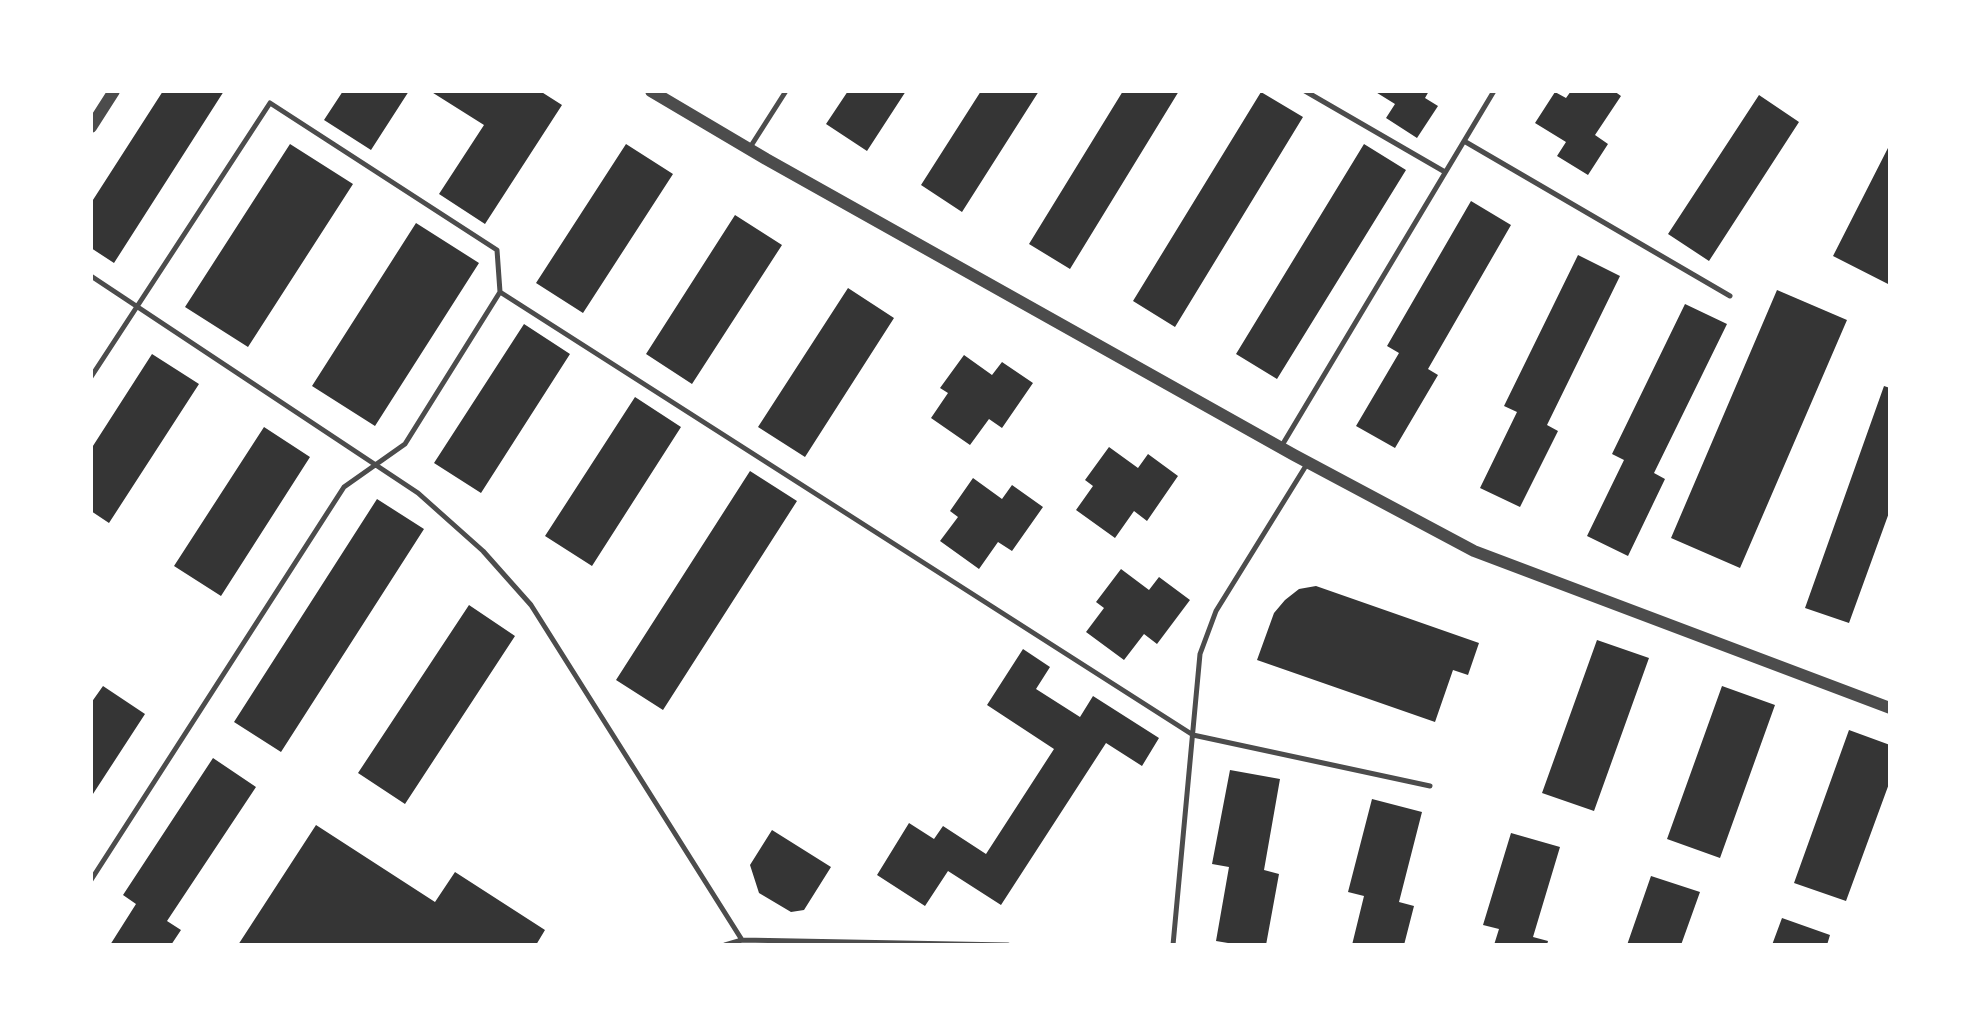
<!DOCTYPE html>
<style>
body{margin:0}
#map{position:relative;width:1981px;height:1036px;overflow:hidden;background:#fff;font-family:"Alegreya Sans",sans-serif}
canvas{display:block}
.frame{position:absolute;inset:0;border:93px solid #fff;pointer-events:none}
</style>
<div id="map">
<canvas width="1981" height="1036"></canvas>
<div class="frame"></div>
</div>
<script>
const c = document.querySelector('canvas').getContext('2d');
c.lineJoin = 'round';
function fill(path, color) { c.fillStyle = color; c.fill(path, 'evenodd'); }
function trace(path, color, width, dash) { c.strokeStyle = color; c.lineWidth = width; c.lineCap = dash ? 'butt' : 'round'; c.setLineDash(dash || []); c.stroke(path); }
fill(new Path2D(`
 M163,91H224L114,263L91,248V203Z
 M343,91H409L371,150L324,120Z
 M430,91H540L562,105L485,224L439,194L484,125Z
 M848,91H906L867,151L826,124Z
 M981,91H1039L962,212L921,185Z
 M1123,91H1179L1070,269L1029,244Z
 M1374,91H1429L1425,98L1438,106L1417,138L1386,118L1395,104Z
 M1571,91H1614L1621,96L1595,135L1608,144L1588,175L1557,156L1566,142L1535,123L1555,92L1566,98Z
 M1261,92L1303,117L1175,327L1133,301Z
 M1759,95L1799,122L1709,261L1668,234Z
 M290,144L353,184L248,347L185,307Z
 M626,144L673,174L583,313L536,283Z
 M1364,144L1406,170L1277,379L1236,354Z
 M1890,144V285L1833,256Z
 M1471,201L1511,225L1428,369L1438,375L1395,448L1356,426L1399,353L1387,346Z
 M735,215L782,245L692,384L646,354Z
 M416,223L479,263L375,426L312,386Z
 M1578,255L1620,276L1547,425L1558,431L1520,507L1480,488L1517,412L1504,406Z
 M848,288L894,318L805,457L758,427Z
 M1777,290L1847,320L1740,568L1671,538Z
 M1685,304L1727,324L1654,473L1665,479L1628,556L1587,536L1624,460L1612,454Z
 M524,324L570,354L481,493L434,463Z
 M152,354L199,384L109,523L91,511V449Z
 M964,355L992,375L1002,362L1033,383L1002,428L989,419L970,445L931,418L948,393L940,388Z
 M1884,386L1890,388V510L1849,623L1805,608Z
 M635,397L681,427L592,566L545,536Z
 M264,427L310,457L221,596L174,566Z
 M1109,447L1138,468L1148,454L1178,476L1147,521L1134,511L1115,538L1076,510L1093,486L1085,480Z
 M750,471L797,501L663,710L616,680Z
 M973,478L1002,499L1012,485L1043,507L1012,551L998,542L979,569L940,541L958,517L950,511Z
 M377,499L424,529L281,752L234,722Z
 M1121,569L1149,590L1159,577L1190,600L1157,644L1144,634L1124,660L1086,632L1104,608L1096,602Z
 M1316,586L1479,643L1468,675L1453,670L1435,722L1257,660L1274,613L1285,600L1299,589Z
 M469,605L515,636L405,804L358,773Z
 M1597,640L1649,658L1594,811L1542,793Z
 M1023,649L1050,667L1036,689L1080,717L1093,696L1159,738L1142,766L1106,743L1001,905L948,871L925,906L877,875L909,823L934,839L943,826L986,854L1054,749L987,705Z
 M103,686L145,714L91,797V703Z
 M1722,686L1775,705L1720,858L1667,839Z
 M1849,730L1890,745V781L1846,901L1794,883Z
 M213,758L256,787L167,921L181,930L171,945H110L136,904L123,895Z
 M1230,770L1280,779L1264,870L1279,874L1266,945H1240L1216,941L1229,867L1212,864Z
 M1372,799L1422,812L1399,902L1414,906L1404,945H1352L1364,896L1348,892Z
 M316,825L435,902L455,872L545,930L536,945H238Z
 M772,830L831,867L804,910L791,912L759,893L750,865Z
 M1511,833L1560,847L1533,937L1548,941L1547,945H1494L1499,929L1483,925Z
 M1651,876L1700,892L1681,945H1627Z
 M1782,918L1830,935L1827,945H1772Z`), '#353535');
trace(new Path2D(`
 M1305,91L1445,172
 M1464,141L1730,296
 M749,149L786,91
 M91,276L418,493L483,551L531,605L742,940
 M500,292L1193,735L1430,786
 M91,377L270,103L497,250L500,292L405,444L344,487L91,880
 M1281,447L1494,91
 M725,945L742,940L1008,945
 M1173,945L1200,654L1216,611L1307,464`), '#4c4c4c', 5);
trace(new Path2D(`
 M651,91L766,159L1294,455L1474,551L1890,708
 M91,127L114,91`), '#4c4c4c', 12);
</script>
